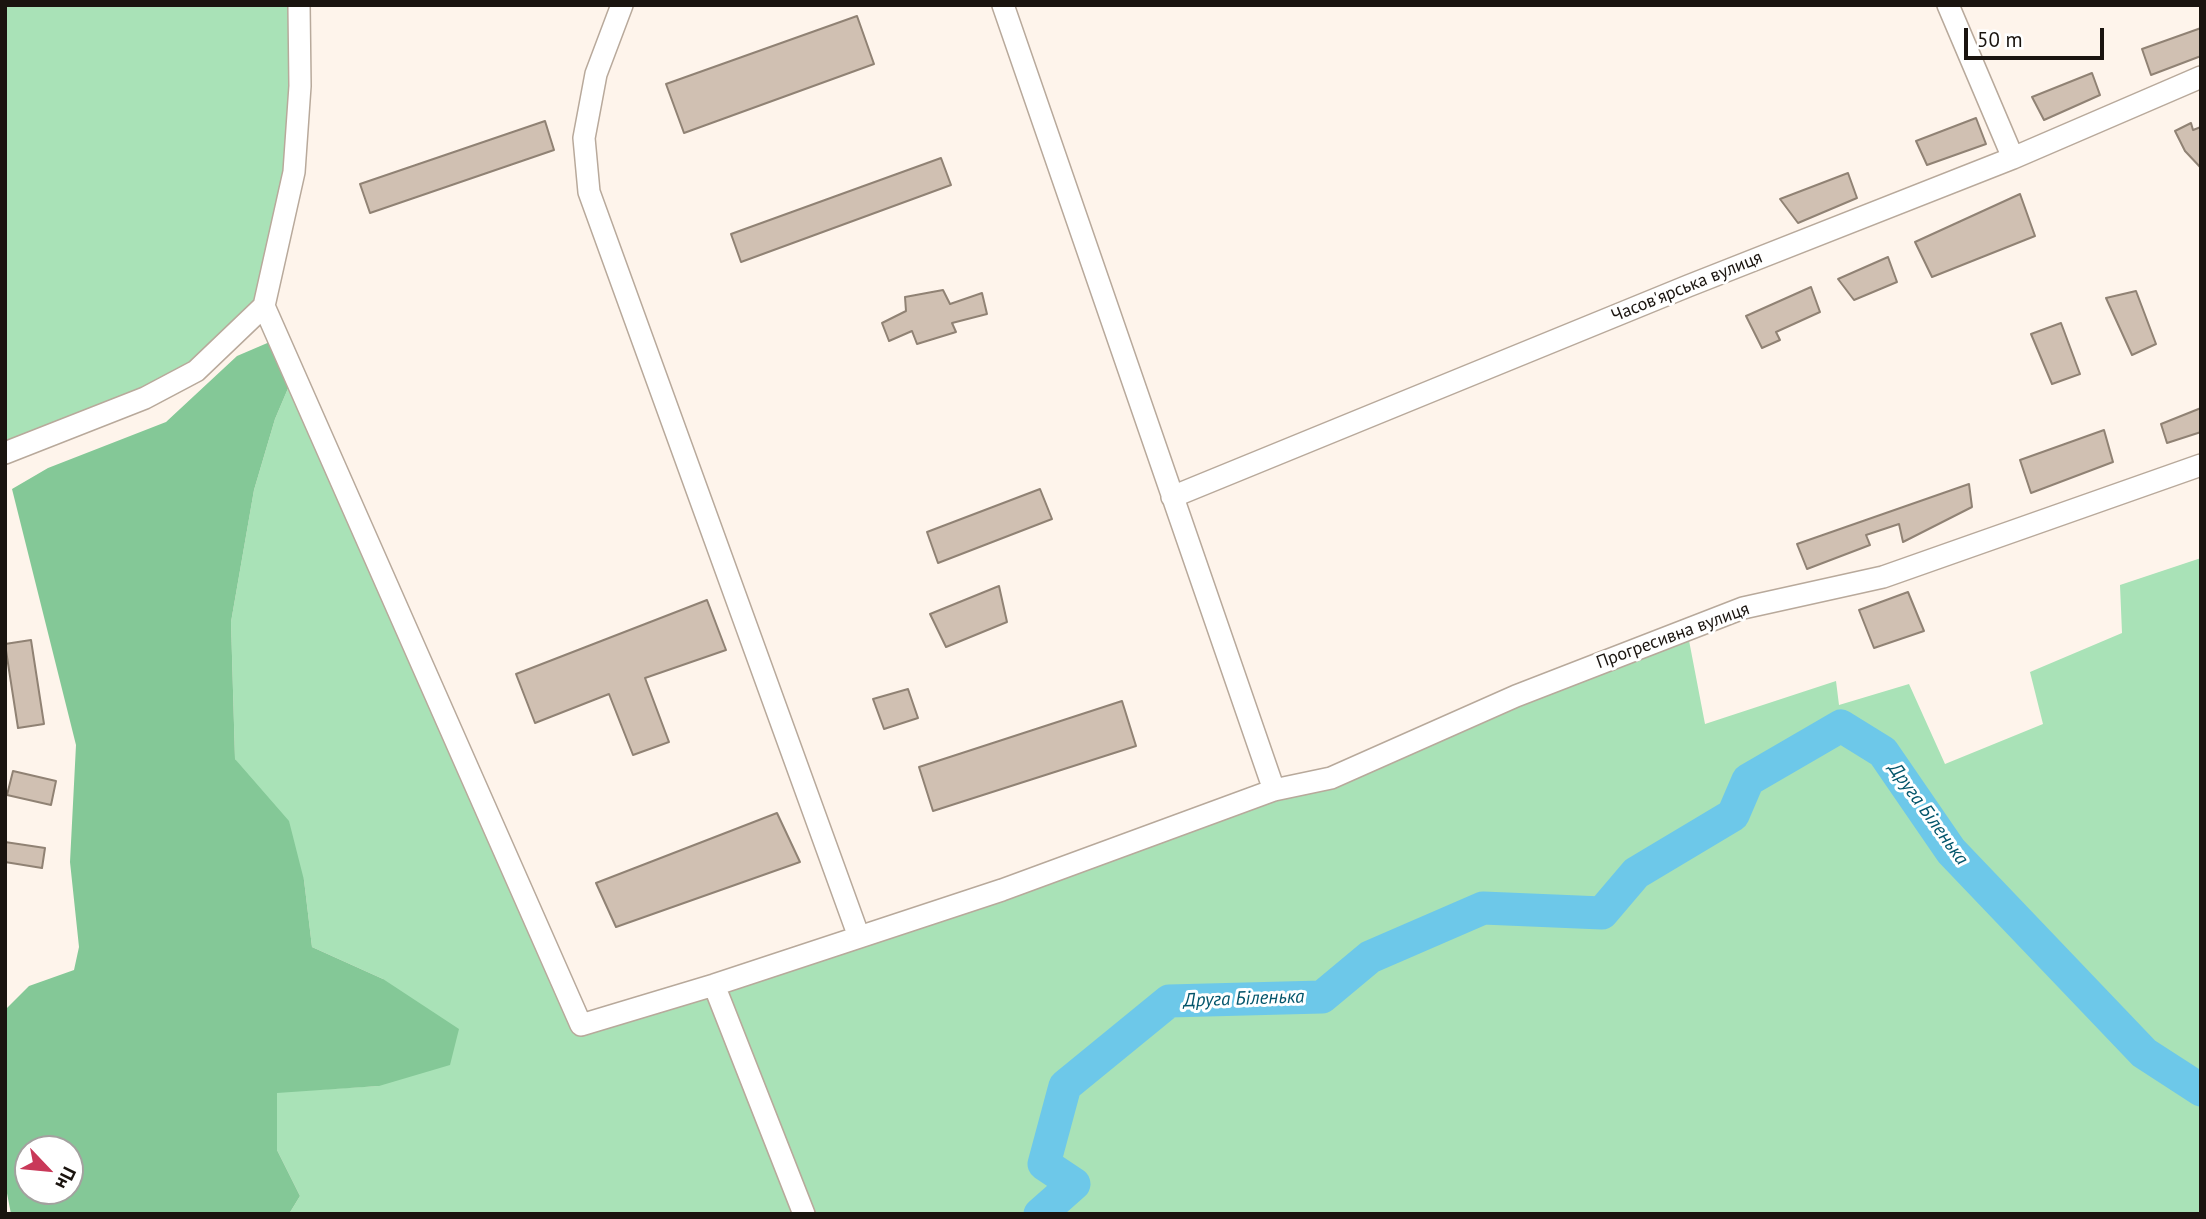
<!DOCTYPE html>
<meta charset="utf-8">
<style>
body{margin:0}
#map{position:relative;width:2206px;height:1219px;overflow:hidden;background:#fef4eb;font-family:"PT Sans",sans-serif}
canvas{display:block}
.frame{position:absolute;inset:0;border:7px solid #1a140f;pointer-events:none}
.north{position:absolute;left:14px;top:1135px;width:70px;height:70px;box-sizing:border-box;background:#fff;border:2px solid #a3a19f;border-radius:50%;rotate:116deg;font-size:19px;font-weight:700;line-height:28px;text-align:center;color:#1a140f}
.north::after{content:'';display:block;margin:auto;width:24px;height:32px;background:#c93959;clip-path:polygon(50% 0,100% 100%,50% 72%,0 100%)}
.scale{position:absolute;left:1964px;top:28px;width:140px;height:32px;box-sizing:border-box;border:4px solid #1a140f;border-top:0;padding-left:9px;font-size:21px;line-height:24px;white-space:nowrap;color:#1a140f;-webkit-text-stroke:5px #fff;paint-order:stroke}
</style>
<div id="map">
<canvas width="2206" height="1219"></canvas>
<div class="frame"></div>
<div class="north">Пн</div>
<div class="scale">50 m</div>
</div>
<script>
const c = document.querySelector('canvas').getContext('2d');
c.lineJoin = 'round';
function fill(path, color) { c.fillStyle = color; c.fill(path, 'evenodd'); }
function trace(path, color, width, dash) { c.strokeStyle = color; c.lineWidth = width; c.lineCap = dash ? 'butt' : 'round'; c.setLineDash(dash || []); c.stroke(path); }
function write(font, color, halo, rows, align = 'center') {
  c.font = font + ' "PT Sans",sans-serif'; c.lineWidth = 6; c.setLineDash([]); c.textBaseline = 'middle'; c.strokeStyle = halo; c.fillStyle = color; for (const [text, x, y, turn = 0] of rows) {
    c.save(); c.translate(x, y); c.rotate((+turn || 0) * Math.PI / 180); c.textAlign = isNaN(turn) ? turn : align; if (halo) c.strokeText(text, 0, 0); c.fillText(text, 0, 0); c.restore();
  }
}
fill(new Path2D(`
 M5,5H299L300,86L264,306L196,371L5,453Z
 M292,379L581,1025L1274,790L1687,630L1705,724L1836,681L1839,705L1909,684L1945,764L2043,724L2030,672L2122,633L2120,585L2201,558V1214H289L300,1196L277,1150V1092L379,1086L383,979L312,947L304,880L235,759L231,622L254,490L275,419Z`), '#a9e2b7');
fill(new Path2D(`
 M272,341L292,379L275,419L254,490L231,622L235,759L289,821L304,880L312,947L383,979L459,1029L450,1065L379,1086L277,1093V1150L300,1196L289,1214H11L5,1183V1010L29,986L74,970L79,947L70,862L76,745L12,489L48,468L166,422L237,356ZM28,1149H70V1191H28Z`), '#84c897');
trace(new Path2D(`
 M1040,1214L1074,1184L1044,1164L1065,1086L1169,1001L1322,997L1370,957L1483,908L1602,913L1636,873L1733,815L1748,780L1841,726L1883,752L1951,851L2144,1053L2201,1090`), '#6dc8e9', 33);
const building = new Path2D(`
 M857,16L874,64L684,133L666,84Z
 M2201,28V56L2151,75L2142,49Z
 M2092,73L2100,95L2044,120L2032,97Z
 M1976,118L1986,144L1927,165L1916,141Z
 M545,121L554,150L370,213L360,184Z
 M2191,123L2193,130L2201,127V168L2185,151L2175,131Z
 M941,158L951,185L741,262L731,234Z
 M1848,173L1857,198L1798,223L1780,199Z
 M2020,194L2035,236L1932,277L1915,242Z
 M1888,257L1897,282L1854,300L1838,279Z
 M1811,287L1820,312L1776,332L1780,340L1762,348L1746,316Z
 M943,290L950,304L982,293L987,314L952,323L956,332L917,344L912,331L889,341L882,323L906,311L905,297Z
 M2136,291L2156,344L2132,355L2106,298Z
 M2061,323L2080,374L2052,384L2031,334Z
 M2201,408V432L2167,443L2161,424Z
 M2104,430L2113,462L2031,493L2020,460Z
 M1969,484L1972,507L1903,542L1899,524L1866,535L1870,545L1807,569L1797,544Z
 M1040,489L1052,519L938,563L927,532Z
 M999,586L1007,622L946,647L930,614Z
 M1908,592L1924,631L1874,648L1859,610Z
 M707,600L726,650L645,678L669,742L633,755L609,694L535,723L516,674Z
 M31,640L44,724L18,728L5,644Z
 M908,689L918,718L884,729L873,699Z
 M1122,701L1136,746L933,811L919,767Z
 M13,771L56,781L51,805L7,795Z
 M777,813L800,862L616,927L596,883Z
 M5,842L45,848L42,868L5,862Z`);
fill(building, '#d0c0b2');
trace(building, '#908274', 2);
const minor = new Path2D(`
 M622,5L596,74L584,138L589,192L859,937
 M1003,5L1274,790
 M1948,5L2013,158
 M264,306L581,1025L714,985L1002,890L1274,790L1331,778L1516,696L1743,608L1883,577L2201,465
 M5,453L145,398L196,371L264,306L294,172L300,86L299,5
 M1172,497L1688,286L2013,158L2201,77
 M714,985L804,1214`);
trace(minor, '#b8a99b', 24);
trace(minor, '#fff', 21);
write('18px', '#1a140f', '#fff', [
 ["Часов'ярська вулиця",1687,287,-22],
 ["Прогресивна вулиця",1673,636,-20]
]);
write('italic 19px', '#03556b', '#fff', [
 ["Друга Біленька",1928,814,54],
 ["Друга Біленька",1244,999,-2]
]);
</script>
